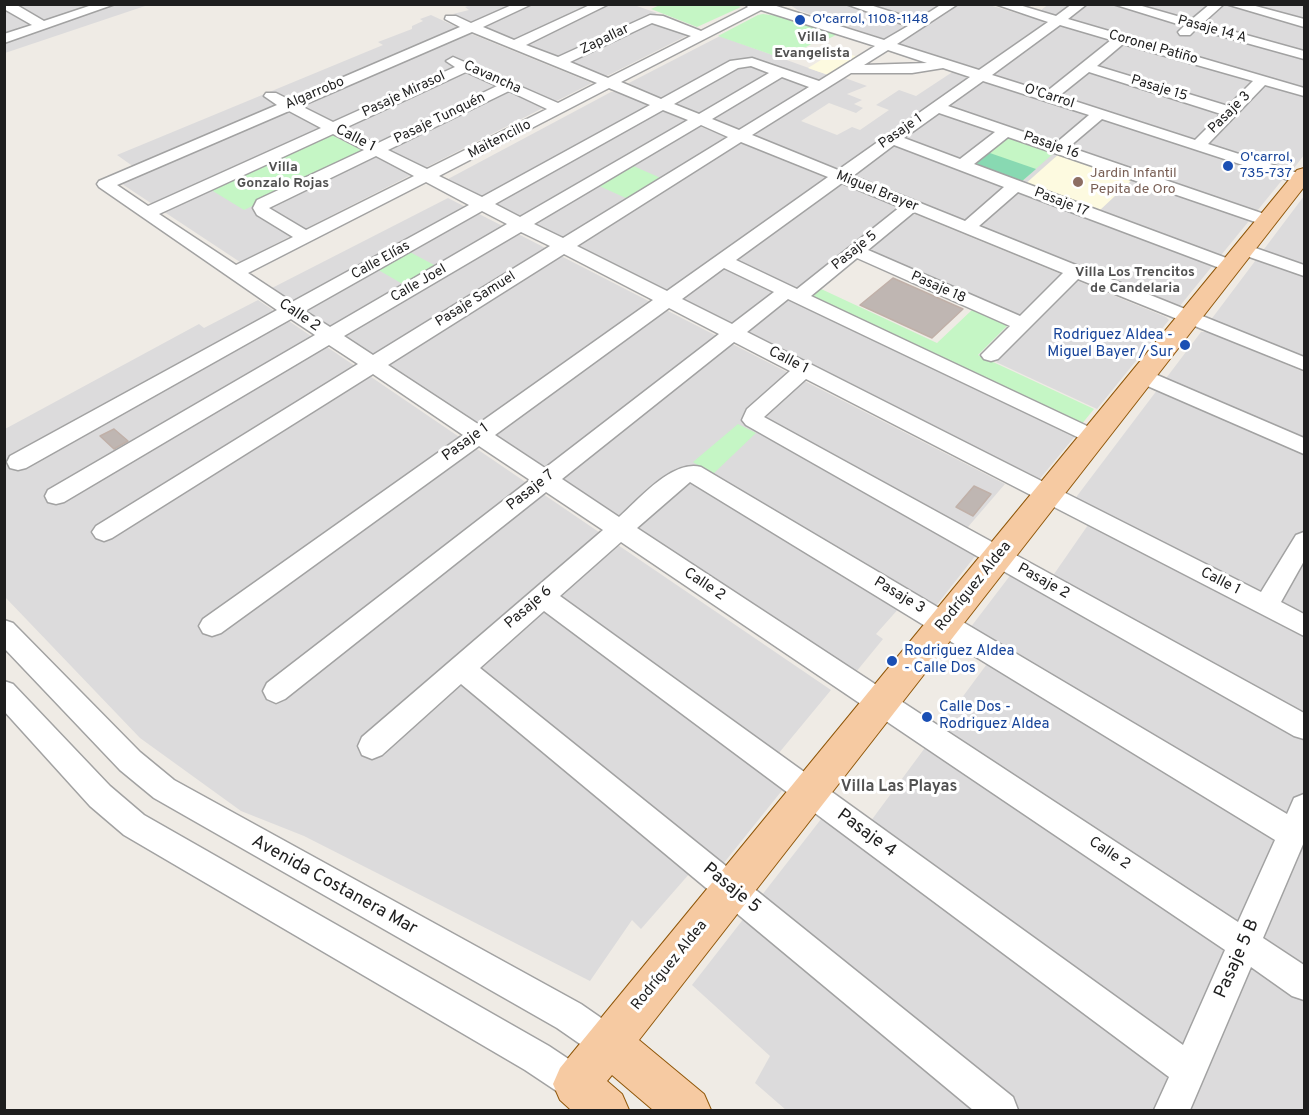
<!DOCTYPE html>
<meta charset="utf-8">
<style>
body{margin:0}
#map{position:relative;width:1309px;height:1115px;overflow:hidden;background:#efebe5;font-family:Overpass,sans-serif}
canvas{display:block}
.frame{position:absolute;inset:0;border:6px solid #1e1e1e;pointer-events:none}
</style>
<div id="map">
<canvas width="1309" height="1115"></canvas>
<div class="frame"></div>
</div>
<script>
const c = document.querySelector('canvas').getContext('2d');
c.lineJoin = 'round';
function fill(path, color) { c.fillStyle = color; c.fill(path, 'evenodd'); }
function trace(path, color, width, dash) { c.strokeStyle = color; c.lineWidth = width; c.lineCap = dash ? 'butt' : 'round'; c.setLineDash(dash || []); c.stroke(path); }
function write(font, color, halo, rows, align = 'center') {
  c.font = font + ' Overpass,sans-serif'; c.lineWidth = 6; c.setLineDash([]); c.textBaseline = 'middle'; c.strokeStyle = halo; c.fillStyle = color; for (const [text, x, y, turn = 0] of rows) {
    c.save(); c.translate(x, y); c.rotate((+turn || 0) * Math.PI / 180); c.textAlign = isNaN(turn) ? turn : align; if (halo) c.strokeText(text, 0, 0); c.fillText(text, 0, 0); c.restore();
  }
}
fill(new Path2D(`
 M5,4L148,5L5,53Z
 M481,4L634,5L657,13L645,19L688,35L605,77L453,14L469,10L465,7L471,5Z
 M1049,4L1304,5V90L1037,13Z
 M790,5H989L1304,97V155L1291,172L977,70L798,10Z
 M431,15L474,35L592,83L240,262L119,182L141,172L117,155L383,45L378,42L412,29V26L423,21L420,19Z
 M720,36L831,76L834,74L867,86L847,94L862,100L854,104L863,108L856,113L829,103L801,121L837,135L852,127L860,130L889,110L876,105L899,90L916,96L954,71L1283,179L1179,307L625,85Z
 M611,92H616L1166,317L1169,320L1097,409L996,362L1031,324L855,247L791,297L1076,435L1038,481L448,179Z
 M1304,196V359L1210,321Z
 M448,198L1005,484L955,542L976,555L932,611L909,597L876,634L883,639L856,672L272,288Z
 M258,300L831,690L764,771L784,788L719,869L704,857L641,929L632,920L590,981L304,836L241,811L140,738L5,597V429L199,324L204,328Z
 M1201,332H1208L1304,372V616L1074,500Z
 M1088,525L1304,637V1110H786L755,1083L770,1056L692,985L825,814L859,837L998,649L967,632L1012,573L1043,590Z`), '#dcdbdc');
fill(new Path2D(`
 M837,50L861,58L831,76L808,68Z
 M1060,153L1133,179L1098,212L1024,185Z`), '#fdfae0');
fill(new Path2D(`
 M662,4H734L741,7L697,27L651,9Z
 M763,14L785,17L838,34L820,43L815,42L784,59L718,36L758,15Z
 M328,133L365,152L244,210L208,188Z
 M1007,136L1055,152L1021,182L972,165Z
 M631,165L663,179L628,199L597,185Z
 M406,250L438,267L406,286L375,268Z
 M819,288L937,343L973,309L1008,325L978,355L1094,409L1081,425L807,297Z
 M738,424L756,433L712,475L693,462Z`), '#c5f6c5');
fill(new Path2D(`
 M987,152L1036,169L1021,182L972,165Z`), '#88d9b2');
const building = new Path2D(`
 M893,278L963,309L932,338L860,305Z
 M114,429L128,441L114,449L100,436Z
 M974,486L991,494L973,516L956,507Z`);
fill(building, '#bfb6b2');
trace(building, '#c0b0a8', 1.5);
const minor = new Path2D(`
 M4,4H15L44,21L95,4H115L4,43V34L32,25L4,9Z
 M514,4H532L483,27L514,40L592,4H609L526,45L558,57L650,15L663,16L701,31L748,7L745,4H770L884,40L908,26L846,4H867L917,20L942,4H958L897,44L979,70L1048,22L995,4H1016L1056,16L1072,4H1087L1068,19L1304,88V96L1265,85L1208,144L1304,175V185L1102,119L1069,147L1273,217L1276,221L1273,225L1267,226L1008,137L974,164L1237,262L1240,266L1237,270H1225L1018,192L979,226L1304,357V370L1078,279L998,359L991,361L984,359L981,355L1010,326L857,258L811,296L1102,433L1105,438L1102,443L1094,445L788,299L747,332L1261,592L1296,535L1304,532V561L1281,602L1304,614V636L806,379L764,417L1304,713V739L1294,736L746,425L742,420L747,409L790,371L734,342L562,479L619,517C639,499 673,459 701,467L1287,814L1294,798L1304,794V842L1263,938L1304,965V1000L1292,996L1251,967L1190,1110H1154L1169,1077L544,611L480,668L1013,1097L1018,1110H973L461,684L382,755L372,759L362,755L358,746L362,737L603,530L546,492L285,699L276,703L267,699L263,691L267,683L530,480L479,446L221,633L212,636L203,633L199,626L203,619L463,435L373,374L112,538L104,541L96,538L92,532L96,526L358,364L329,345L64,502L56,504L48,502L45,496L48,490L315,335L291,319L26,468L18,470L10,468L7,462L10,456L277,310L99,187L97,184L99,181L277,105L264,96L266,93H276L290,100L460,27L445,19L446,16H456L471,23ZM761,10L875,46L819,81L752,58L730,61L661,99L621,82ZM652,23L691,36L608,78L570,62ZM1060,25L1111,40L1046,92L992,75ZM472,32L597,83L558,103L453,57L446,61L455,67L333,122L301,106ZM1123,44L1253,81L1228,106L1097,66ZM888,50L927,63L864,65ZM751,66L769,73L699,114L674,104L738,68ZM943,68L970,77L838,170L752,135L851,73H912ZM466,72L497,86L376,144L345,128ZM1089,72L1221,114L1195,140L1059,96ZM782,77L809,87L739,130L712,119ZM983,81L1089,115L1056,143L948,106ZM609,88L650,105L482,197L439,176ZM509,91L547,109L427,169L388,150ZM663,110L688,120L520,217L495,204ZM289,111L321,128L148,206L117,185ZM939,113L995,132L960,159L904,138ZM701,125L728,137L563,238L534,224ZM333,134L364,150L257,200L253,208L257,215L293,237L236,265L159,214ZM741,142L828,177L667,291L577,246ZM894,145L1004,187L965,221L853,176ZM376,156L414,176L306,230L269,208ZM426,182L469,205L292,302L248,273ZM842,183L900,207L797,289L736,260ZM482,211L507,224L330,327L305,311ZM914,212L1063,273L1020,316L868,250ZM521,232L550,246L373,355L344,336ZM564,254L653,300L478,424L388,365ZM724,268L774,292L732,324L682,299ZM669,308L719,334L545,468L495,435ZM690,482L1275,840L1238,922L637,528ZM621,542L1225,950L1183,1045L560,596Z
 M1113,4H1135L1191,20L1210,4H1224L1203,23L1304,51V59L1196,29L1190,35H1180L1178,32L1184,26Z
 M1226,4H1248L1304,19V27Z
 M1244,244L1304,265V276L1238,253L1235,249L1238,245Z
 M1143,369L1304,438V454L1136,381L1133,376L1136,371Z
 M4,620L13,623L140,752L174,780L581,1004L620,1031L625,1043L620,1055L608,1060L596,1055L557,1028L154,798L120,770L4,648Z
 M4,681L13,684L110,786L144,815L549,1046L588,1072L593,1084L588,1096L576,1101L564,1096L525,1070L124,835L90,806L4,711Z`);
const major = new Path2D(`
 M1304,168V187L639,1040L704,1094L711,1110H653L612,1075L607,1081L622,1094L629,1110H571L560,1100L553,1084L560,1068L1297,170Z`);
trace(minor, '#a2a2a2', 3);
trace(major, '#905709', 2);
fill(minor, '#fff');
fill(major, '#f6caa2');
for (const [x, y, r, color] of [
 [800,20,6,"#1a4fb4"],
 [1228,166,6,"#1a4fb4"],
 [1078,182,6,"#8d6e63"],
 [1185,345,6,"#1a4fb4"],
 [892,661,6,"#1a4fb4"],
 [927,717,6,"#1a4fb4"]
]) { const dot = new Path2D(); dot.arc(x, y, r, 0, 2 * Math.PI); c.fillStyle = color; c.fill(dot); trace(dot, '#fff', 2); }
write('14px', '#164399', '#fff', [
 ["O'carrol, 1108-1148",812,20],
 ["O'carrol,",1240,158],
 ["735-737",1240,174]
], 'left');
write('14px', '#1e1e1e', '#fff', [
 ["Pasaje 14 A",1212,30,15],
 ["Zapallar",605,40,-26],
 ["Coronel Patiño",1153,48,16],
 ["Cavancha",492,78,24],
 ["Pasaje 15",1159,89,17],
 ["Algarrobo",315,94,-23],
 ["Pasaje Mirasol",404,95,-25],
 ["O'Carrol",1049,97,18],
 ["Pasaje 3",1230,113,-45],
 ["Pasaje Tunquén",440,119,-26],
 ["Pasaje 1",901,132,-35],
 ["Maitencillo",500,140,-27],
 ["Pasaje 16",1051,146,19],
 ["Miguel Brayer",877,192,22],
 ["Pasaje 17",1061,203,21],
 ["Pasaje 5",855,251,-39],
 ["Calle Elías",381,261,-29],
 ["Calle Joel",419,284,-30],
 ["Pasaje 18",938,288,24],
 ["Pasaje Samuel",476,300,-32]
]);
write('bold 14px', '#515151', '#fff', [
 ["Villa",812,38],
 ["Evangelista",812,54],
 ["Villa",283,168],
 ["Gonzalo Rojas",283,184],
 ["Villa Los Trencitos",1135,273],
 ["de Candelaria",1135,289]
]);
write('14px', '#785e54', '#fff', [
 ["Jardin Infantil",1090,174],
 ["Pepita de Oro",1090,190]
], 'left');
write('15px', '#1e1e1e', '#fff', [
 ["Calle 1",355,139,27],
 ["Calle 2",299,316,34],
 ["Calle 1",788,361,27],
 ["Pasaje 1",466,443,-36],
 ["Pasaje 7",531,491,-38],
 ["Pasaje 2",1043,582,29],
 ["Calle 1",1220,582,27],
 ["Calle 2",704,585,34],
 ["Rodríguez Aldea",974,587,-51],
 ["Pasaje 3",899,596,31],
 ["Pasaje 6",529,608,-41],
 ["Calle 2",1109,854,34],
 ["Rodríguez Aldea",670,966,-51]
]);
write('15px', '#164399', '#fff', [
 ["Rodriguez Aldea -",1173,336,"right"],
 ["Miguel Bayer / Sur",1173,353,"right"],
 ["Rodriguez Aldea",904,652],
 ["- Calle Dos",904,669],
 ["Calle Dos -",939,708],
 ["Rodriguez Aldea",939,725]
], 'left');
write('bold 16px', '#515151', '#fff', [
 ["Villa Las Playas",899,788]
]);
write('18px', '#1e1e1e', '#fff', [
 ["Pasaje 4",866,834,36],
 ["Avenida Costanera Mar",334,886,29],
 ["Pasaje 5",731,889,39],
 ["Pasaje 5 B",1238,959,-66]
]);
</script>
